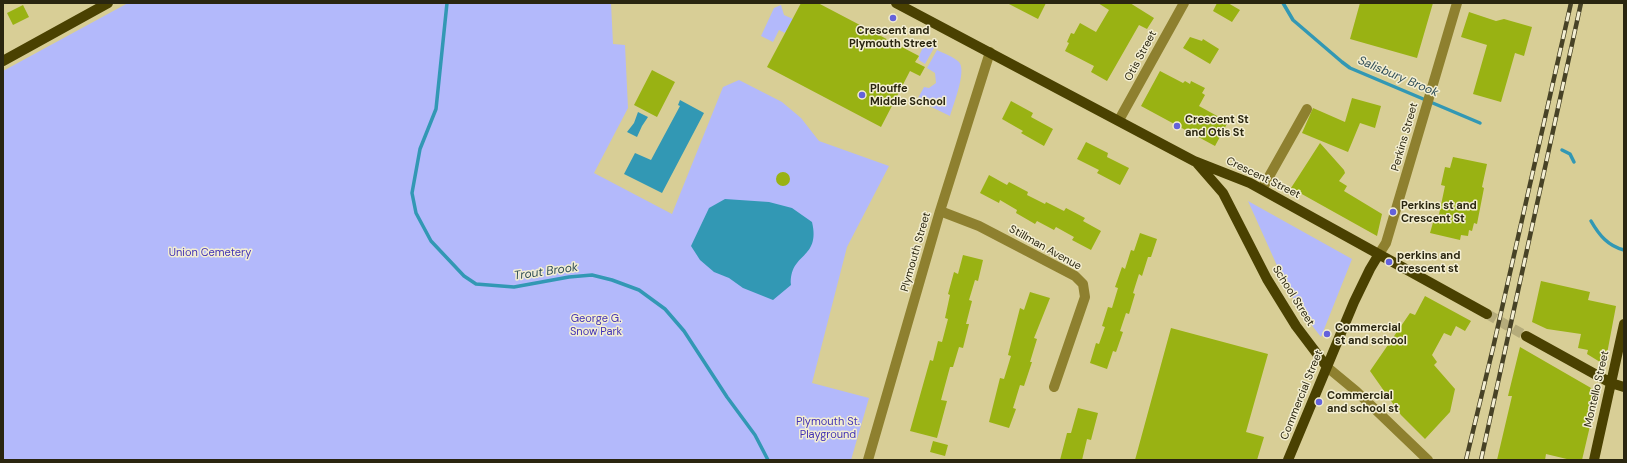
<!DOCTYPE html>
<style>
body{margin:0}
#map{position:relative;width:1627px;height:463px;overflow:hidden;background:#d8ce96;font-family:"DM Sans",sans-serif}
canvas{display:block}
.frame{position:absolute;inset:0;border:4px solid #2a2610;pointer-events:none}
</style>
<div id="map">
<canvas width="1627" height="463"></canvas>
<div class="frame"></div>
</div>
<script>
const c = document.querySelector('canvas').getContext('2d');
c.lineJoin = 'round';
function fill(path, color) { c.fillStyle = color; c.fill(path, 'evenodd'); }
function trace(path, color, width, dash) { c.strokeStyle = color; c.lineWidth = width; c.lineCap = dash ? 'butt' : 'round'; c.setLineDash(dash || []); c.stroke(path); }
function write(font, color, halo, rows, align = 'center') {
  c.font = font + ' "DM Sans",sans-serif'; c.lineWidth = 3; c.setLineDash([]); c.textBaseline = 'middle'; c.strokeStyle = halo; c.fillStyle = color; for (const [text, x, y, turn = 0] of rows) {
    c.save(); c.translate(x, y); c.rotate((+turn || 0) * Math.PI / 180); c.textAlign = isNaN(turn) ? turn : align; if (halo) c.strokeText(text, 0, 0); c.fillText(text, 0, 0); c.restore();
  }
}
fill(new Path2D(`
 M128,3H611L613,44L625,45L628,108L594,173L672,214L723,87L739,80L782,102L801,118L819,141L889,166L847,247L812,383L869,398L851,460H3V71Z
 M781,5L784,15L793,19L785,33L779,30L773,42L761,36L774,8Z
 M925,43L934,48L925,64L919,60V56Z
 M937,50C943,53 954,57 959,62C967,71 953,105 950,116L917,100L924,87L929,88L936,83L935,73L927,68Z
 M1248,201L1352,259L1321,337L1303,314L1288,290Z`), '#b3b9fb');
fill(new Path2D(`
 M680,100L704,113L662,193L624,174L635,153L651,160L680,106L678,105Z
 M638,112L648,117L642,126L637,137L627,132L634,123Z
 M725,199L769,202L792,208L812,222C821,260 789,252 791,285L773,300L743,288L729,278L714,272L700,260L691,246L709,208Z`), '#3298b4');
trace(new Path2D(`
 M447,3L436,109L420,149L412,193L416,213L431,241L464,276L476,284L514,287L569,277L592,275L612,280L639,290L665,309L684,331L727,397L755,435L768,460
 M1283,3L1293,20L1342,62L1350,68L1480,123
 M1562,150L1570,154L1574,162
 M1591,221C1599,235 1608,246 1624,250`), '#3298b4', 3.5);
fill(new Path2D(`
 M801,3H818L919,56L915,62L925,67L920,76L910,71L881,127L767,67Z
 M1007,3H1046L1038,19Z
 M1098,3H1130L1154,18L1147,29L1139,25L1107,81L1091,72L1094,66L1065,51L1069,43L1067,42L1071,33L1074,34L1080,23L1096,32L1109,10Z
 M1217,3H1228L1240,10L1232,22L1213,11Z
 M1360,3H1433L1417,58L1350,39Z
 M23,5L29,17L13,25L7,13Z
 M1469,12L1496,21L1504,19L1532,27L1524,56L1515,53L1501,102L1473,94L1487,45L1461,37Z
 M1190,37L1202,41L1203,39L1219,49L1210,64L1183,48Z
 M652,70L675,82L657,117L634,105Z
 M1160,71L1183,83L1185,81L1190,84L1191,81L1205,88L1202,93L1205,95L1199,106L1228,122L1215,146L1141,106Z
 M1352,98L1381,106L1375,128L1360,123L1348,152L1302,133L1313,108L1345,122Z
 M1011,101L1033,113L1031,117L1053,129L1044,146L1021,133L1023,131L1002,119Z
 M1086,142L1108,153L1107,157L1129,168L1120,185L1097,173L1099,170L1077,159Z
 M1320,143L1344,170L1345,173L1339,181L1347,186L1344,191L1382,214L1377,236L1291,188Z
 M1453,157L1487,164L1482,187L1484,188L1477,224L1474,223L1472,231L1469,230L1468,236L1461,235L1460,240L1430,233L1434,219H1438L1445,186L1441,185L1445,167L1450,168Z
 M776 179a7 7 0 1 1 14 0a7 7 0 1 1-14 0Z
 M989,175L1007,185L1009,182L1028,192L1027,195L1045,204L1046,202L1064,211L1066,208L1085,218L1083,221L1101,231L1091,250L1072,240L1074,237L1056,227L1054,230L1037,221L1035,224L1016,213L1017,210L1000,200L999,203L980,193Z
 M1140,233L1157,239L1151,257H1148L1142,276L1139,274L1133,293L1135,294L1129,314L1126,313L1120,331L1123,332L1116,352L1113,351L1107,369L1090,363L1096,343L1099,344L1105,327L1102,326L1108,307L1112,308L1118,288L1115,287L1122,267L1125,269L1131,250L1134,251Z
 M963,255L983,260L978,281L975,280L969,300L972,301L966,324H969L963,348L959,347L953,367H950L941,400L947,401L937,438L910,431L930,360L933,361L938,341L942,342L948,319L945,318L950,295L948,294L954,272L958,274Z
 M1541,281L1590,292L1588,300L1616,306L1606,359L1600,362L1587,354L1588,350L1578,348L1581,334L1547,329L1532,322Z
 M1030,292L1050,298L1034,338L1037,339L1030,362H1032L1024,386L1020,385L1013,408L1016,409L1009,428L989,422L1000,378L1004,379L1011,356L1008,355L1020,308L1024,310Z
 M1425,296L1471,321L1465,331L1456,326L1451,336L1444,333L1432,355L1437,362L1434,365L1455,389L1450,412L1425,439L1401,415L1370,371L1410,313L1415,315Z
 M1171,328L1268,354L1246,432L1264,437L1257,460H1135Z
 M1520,347L1598,392L1582,460H1571L1546,454L1545,460H1497L1512,396H1508Z
 M1078,408L1098,413L1091,440L1087,439L1082,460H1060L1067,433H1071Z
 M933,441L948,445L945,456L930,452Z`), '#99b213');
trace(new Path2D(`
 M1487,314L1526,336`), '#b5ac7b', 10, [10, 5]);
trace(new Path2D(`
 M1119,120L1184,3
 M1262,189L1307,109
 M940,211L979,226L1075,276L1083,284L1085,297L1054,387
 M1379,254L1386,243L1457,3
 M1327,367L1356,391L1428,460
 M868,460L940,211L990,52`), '#8e802f', 10);
trace(new Path2D(`
 M896,3L1194,161L1250,183L1487,314
 M3,61L108,3
 M1196,162L1223,193L1267,279L1296,326L1327,367
 M1526,336L1611,383L1624,387
 M1288,460L1354,302L1370,269L1379,254
 M1594,460L1624,324`), '#4a4101', 10);
const rail = new Path2D(`
 M1466,460L1493,348L1571,3
 M1481,460L1581,3`);
trace(rail, '#474226', 4.5);
trace(rail, '#f3eed2', 3, [9]);
for (const [x, y, r, color] of [
 [893,18,4,"#6462db"],
 [862,95,4,"#6462db"],
 [1177,126,4,"#6462db"],
 [1393,212,4,"#6462db"],
 [1389,262,4,"#6462db"],
 [1327,334,4,"#6462db"],
 [1319,402,4,"#6462db"]
]) { const dot = new Path2D(); dot.arc(x, y, r, 0, 2 * Math.PI); c.fillStyle = color; c.fill(dot); trace(dot, '#f3eed2', 1.5); }
write('bold 11px', '#2a2610', '#f3eed2', [
 ["Crescent and",893,31,"center"],
 ["Plymouth Street",893,44,"center"],
 ["Plouffe",870,89],
 ["Middle School",870,102],
 ["Crescent St",1185,120],
 ["and Otis St",1185,133],
 ["Perkins st and",1401,206],
 ["Crescent St",1401,219],
 ["perkins and",1397,256],
 ["crescent st",1397,269],
 ["Commercial",1335,328],
 ["st and school",1335,341],
 ["Commercial",1327,396],
 ["and school st",1327,409]
], 'left');
write('11px', '#2a2610', '#f3eed2', [
 ["Otis Street",1141,56,-62],
 ["Perkins Street",1405,137,-74],
 ["Crescent Street",1263,178,26],
 ["Stillman Avenue",1045,248,29],
 ["Plymouth Street",916,252,-74],
 ["School Street",1293,296,58],
 ["Montello Street",1597,389,-77],
 ["Commercial Street",1302,395,-68]
]);
write('11px', '#4232b5', '#f3eed2', [
 ["Union Cemetery",210,253],
 ["George G.",596,319],
 ["Snow Park",596,332],
 ["Plymouth St.",828,422],
 ["Playground",828,435]
]);
write('italic 12px', '#314f58', '#f3eed2', [
 ["Salisbury Brook",1398,77,23],
 ["Trout Brook",546,272,-8]
]);
</script>
